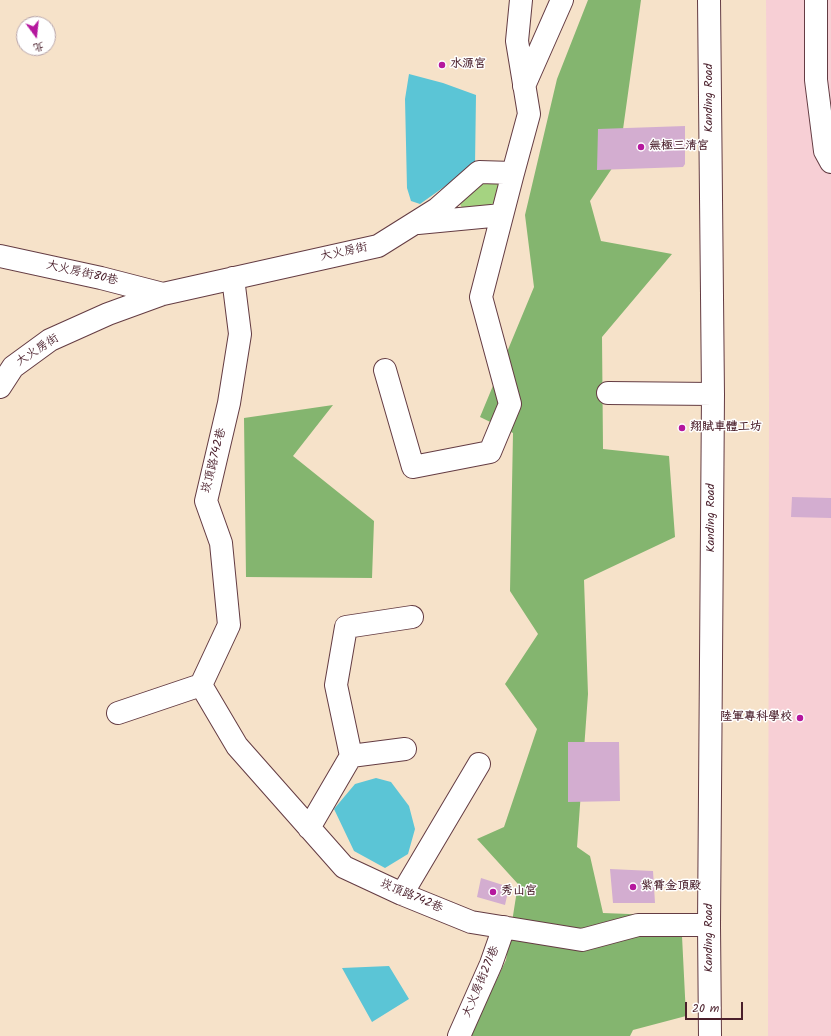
<!DOCTYPE html>
<meta charset="utf-8">
<style>
body{margin:0}
#map{position:relative;width:831px;height:1036px;overflow:hidden;background:#f6e2c9;font-family:Kalam,"LXGW WenKai TC",sans-serif}
canvas{display:block}
.north{position:absolute;left:16px;top:16px;width:40px;height:40px;box-sizing:border-box;background:#fff;border:1px solid #b7a5aa;border-radius:50%;rotate:165deg;font-size:11px;font-weight:700;line-height:16px;text-align:center;color:#4a1f2b}
.north::after{content:'';display:block;margin:auto;width:14px;height:18px;background:#b5179e;clip-path:polygon(50% 0,100% 100%,50% 72%,0 100%)}
.scale{position:absolute;left:685px;top:1002px;width:58px;height:18px;box-sizing:border-box;border:2px solid #4a1f2b;border-top:0;padding-left:5px;font-size:12px;line-height:14px;white-space:nowrap;color:#4a1f2b;-webkit-text-stroke:3px #fff;paint-order:stroke}
</style>
<div id="map">
<canvas width="831" height="1036"></canvas>
<div class="north">北</div>
<div class="scale">20 m</div>
</div>
<script>
const c = document.querySelector('canvas').getContext('2d');
c.lineJoin = 'round';
function fill(path, color) { c.fillStyle = color; c.fill(path, 'evenodd'); }
function trace(path, color, width, dash) { c.strokeStyle = color; c.lineWidth = width; c.lineCap = dash ? 'butt' : 'round'; c.setLineDash(dash || []); c.stroke(path); }
function write(font, color, halo, rows, align = 'center') {
  c.font = font + ' Kalam,"LXGW WenKai TC",sans-serif'; c.lineWidth = 3; c.setLineDash([]); c.textBaseline = 'middle'; c.strokeStyle = halo; c.fillStyle = color; for (const [text, x, y, turn = 0] of rows) {
    c.save(); c.translate(x, y); c.rotate((+turn || 0) * Math.PI / 180); c.textAlign = isNaN(turn) ? turn : align; if (halo) c.strokeText(text, 0, 0); c.fillText(text, 0, 0); c.restore();
  }
}
fill(new Path2D(`
 M766,0H831V1036H768L769,399Z`), '#f7cfd5');
fill(new Path2D(`
 M503,177L502,205L465,214L459,202L481,184Z`), '#a5d381');
fill(new Path2D(`
 M588,0H641L619,158L590,201L601,241L672,254L602,337L603,449L669,456L675,537L584,580L588,694L577,847L590,856L603,913L681,916L686,1016L633,1030L630,1036H470L506,960L518,884L477,839L504,827L537,729L505,684L538,634L510,591L513,433L480,417L534,287L525,215L557,79Z
 M333,405L293,456L374,521L372,578L246,577L244,418Z`), '#84b56f');
fill(new Path2D(`
 M409,74L443,83L476,95L475,165L420,204L411,201L407,188L405,99Z
 M376,778L391,782L409,806L415,829L408,854L385,868L354,851L334,809L355,784Z
 M389,966L409,999L372,1022L342,968Z`), '#5bc5d6');
fill(new Path2D(`
 M685,126V164L683,167L597,170L598,129Z
 M792,497L831,498V518L791,517Z
 M568,742H619L620,801L568,802Z
 M610,869L653,871L655,903H613Z
 M481,878L509,887L505,905L477,897Z`), '#d3add0');
const minor = new Path2D(`
 M709,0L713,394L709,925L710,1036
 M816,0V80L825,151L831,162
 M524,86L562,0
 M418,223L502,215
 M0,256L101,278L163,294
 M385,370L413,467L490,452L510,404L481,297L513,173
 M0,387L13,367L50,340L108,314L163,294L378,246L437,209L479,172L513,173L529,114L517,41L521,0
 M608,393L713,394
 M201,685L237,746L344,867L402,894L471,922L582,940L638,925H709
 M118,713L201,685L229,625L221,543L206,501L229,403L240,334L233,278
 M351,756L405,749
 M309,828L351,756L336,685L346,627L412,617
 M402,894L479,764
 M459,1036L491,964L504,927`);
trace(minor, '#643c43', 24);
trace(minor, '#fff', 22);
for (const [x, y, r, color] of [
 [442,65,4,"#b5179e"],
 [641,147,4,"#b5179e"],
 [682,428,4,"#b5179e"],
 [800,718,4,"#b5179e"],
 [633,887,4,"#b5179e"],
 [493,892,4,"#b5179e"]
]) { const dot = new Path2D(); dot.arc(x, y, r, 0, 2 * Math.PI); c.fillStyle = color; c.fill(dot); trace(dot, '#fff', 1.5); }
write('bold 12px', '#4a1f2b', '#fff', [
 ["水源宮",450,65],
 ["無極三清宮",649,147],
 ["翔賦車體工坊",690,428],
 ["陸軍專科學校",792,718,"right"],
 ["紫霄金頂殿",641,887],
 ["秀山宮",501,892]
], 'left');
write('12px', '#4a1f2b', '#fff', [
 ["Kanding Road",710,98,-90],
 ["大火房街",344,253,-12],
 ["大火房街80巷",82,274,13],
 ["大火房街",38,351,-33],
 ["崁頂路742巷",215,461,-76],
 ["Kanding Road",712,518,-90],
 ["崁頂路742巷",411,897,23],
 ["Kanding Road",710,938,-90],
 ["大火房街271巷",482,982,-67]
]);
</script>
